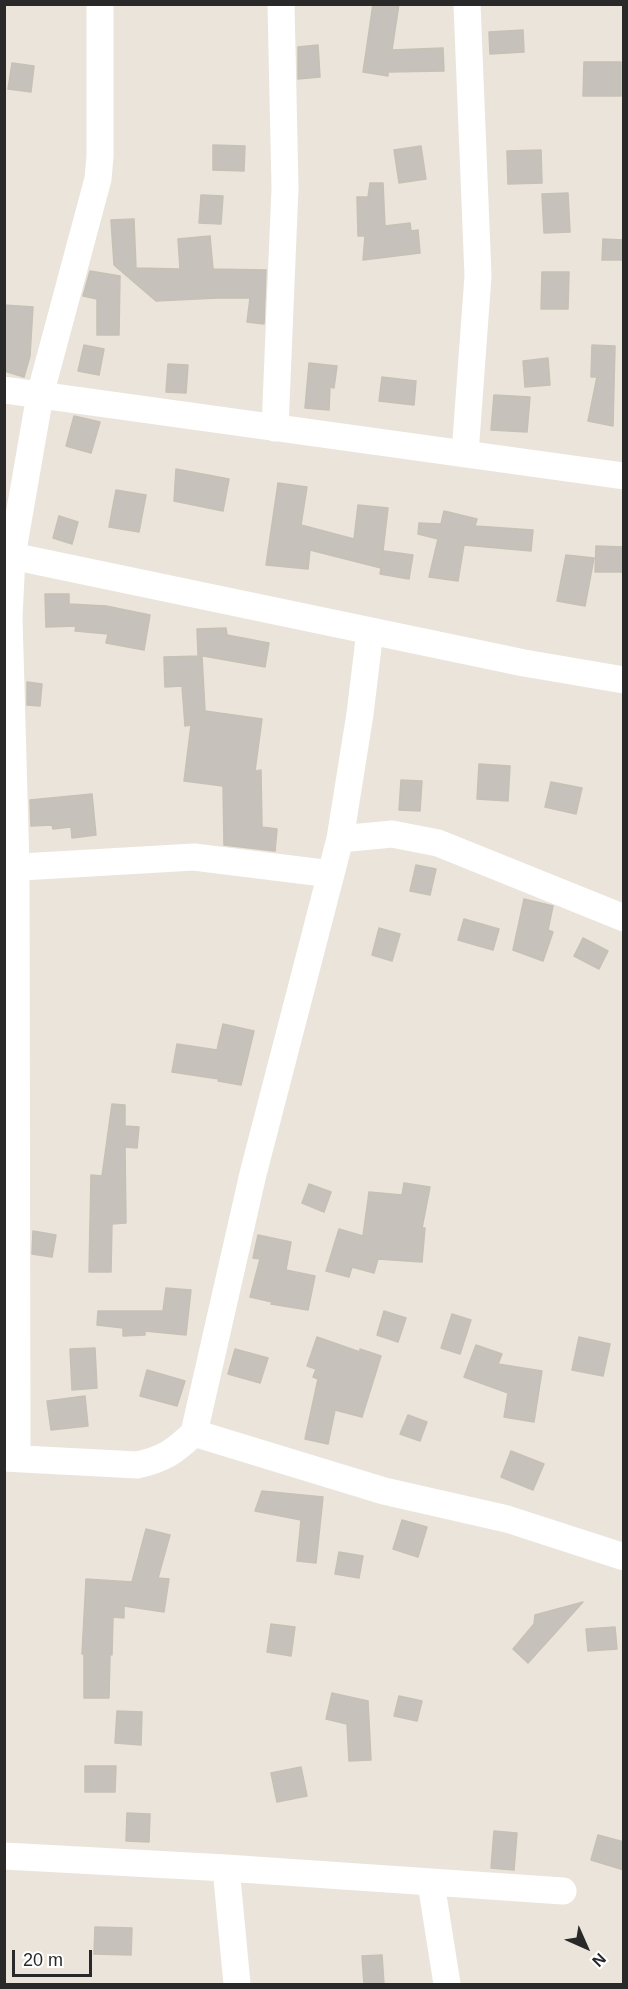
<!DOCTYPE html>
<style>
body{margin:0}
#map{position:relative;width:628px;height:1989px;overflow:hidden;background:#ebe4db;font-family:Arial,sans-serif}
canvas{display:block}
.frame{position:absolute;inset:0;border:6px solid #292929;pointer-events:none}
.north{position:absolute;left:556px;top:1917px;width:60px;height:60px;-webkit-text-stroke:4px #fff;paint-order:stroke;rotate:135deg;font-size:16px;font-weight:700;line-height:24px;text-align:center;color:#292929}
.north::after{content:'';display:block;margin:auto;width:21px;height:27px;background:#292929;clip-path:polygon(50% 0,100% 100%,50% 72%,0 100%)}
.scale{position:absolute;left:12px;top:1950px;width:80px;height:27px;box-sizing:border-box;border:3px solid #292929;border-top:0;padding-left:8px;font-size:18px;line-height:21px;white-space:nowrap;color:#292929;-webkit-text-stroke:4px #fff;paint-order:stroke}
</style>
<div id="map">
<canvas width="628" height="1989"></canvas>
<div class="frame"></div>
<div class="north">N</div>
<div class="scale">20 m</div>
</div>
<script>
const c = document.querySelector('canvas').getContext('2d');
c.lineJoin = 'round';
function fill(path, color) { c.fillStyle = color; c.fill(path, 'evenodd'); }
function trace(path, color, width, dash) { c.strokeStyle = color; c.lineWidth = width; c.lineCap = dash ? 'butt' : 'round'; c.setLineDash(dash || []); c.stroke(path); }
const building = new Path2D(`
 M373,4H399L392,50L443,48L444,71L388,72V76L363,72Z
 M523,30L524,52L490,54L489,32Z
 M318,45L320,77L298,79V47Z
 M584,62H621V96H583Z
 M12,63L34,66L31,92L8,89Z
 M213,145L245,146L244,171L213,170Z
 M421,146L426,179L399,183L394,150Z
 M541,150L542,183L508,184L507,151Z
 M370,183H383L385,226L410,223L411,231L418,230L420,253L363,260L365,236H358L357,197H368Z
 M568,193L570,232L544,233L542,194Z
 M201,195L223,196L221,224L199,223Z
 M134,219L136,268L180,269L178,239L210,236L213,269L266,270L264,324L247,322L250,298H217L156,301L114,265L111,220Z
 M603,239L624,240V260H602Z
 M90,271L120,276L119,335H97V299L83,296Z
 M542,272H569L568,309H541Z
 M4,305L33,307L30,356L24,377L4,371Z
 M84,345L104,349L99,375L78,371Z
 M592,345L615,346L613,426L588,421L597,377H591Z
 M548,358L550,385L525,387L523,361Z
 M309,363L337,366L334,388L330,387L329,410L305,408Z
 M168,364L188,365L186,393L166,392Z
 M382,377L416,381L414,405L379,401Z
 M494,395L530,397L527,432L491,430Z
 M74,416L100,422L91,453L66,446Z
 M176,469L229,479L223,511L174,501Z
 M278,483L307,487L301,525L354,539L358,505L388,508L381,568L310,550L308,569L266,565Z
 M116,490L146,495L139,532L109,527Z
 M444,511L477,519L475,526L533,530L531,551L464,545L458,581L429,577L438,539L418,534L419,523L441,524Z
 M59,516L78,522L72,544L53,538Z
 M596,546L624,547V572H595Z
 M384,551L413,555L409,579L380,574Z
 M566,555L594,558L585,606L557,601Z
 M45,594H69V604L106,606L150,615L144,650L106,643L108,634L75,631L76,626L46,627Z
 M226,628L227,635L269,643L265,667L198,655L197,629Z
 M202,656L205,711L262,719L255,771L261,770L262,827L277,829L275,851L224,845L223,786L184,781L191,725L185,726L182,686L165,687L164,657Z
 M27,682L42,684L40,706L27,705Z
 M479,764L510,766L508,801L477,799Z
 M401,780L422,781L420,811L399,810Z
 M551,782L582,788L576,814L545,807Z
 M92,794L96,835L72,838L71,827L53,829L52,825L31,826L30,800Z
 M416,865L436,869L430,895L410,891Z
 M524,899L553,906L548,930L553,932L543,961L513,950Z
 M464,919L499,929L493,950L458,940Z
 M379,928L400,934L392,961L372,955Z
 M583,938L608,951L599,969L574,956Z
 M223,1024L254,1031L241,1085L218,1081L219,1079L172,1072L177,1044L217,1050Z
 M112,1104L125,1105V1126L139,1127L137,1148L125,1147L126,1223L112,1224L111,1272H89L91,1175L102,1176Z
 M404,1183L430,1187L422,1228H425L422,1262L378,1259L374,1273L352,1267L349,1277L326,1271L339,1229L363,1236L369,1192L402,1195Z
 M309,1184L331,1192L324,1212L302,1203Z
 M33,1231L56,1235L52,1257L32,1254Z
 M258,1235L291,1242L286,1270L315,1276L308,1310L271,1304L272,1302L250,1297L260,1259L253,1258Z
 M166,1288L191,1290L186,1335L145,1331V1335L123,1336V1328L97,1325L98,1311H163Z
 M384,1311L406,1318L398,1342L377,1335Z
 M452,1314L471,1320L460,1354L441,1348Z
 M317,1337L360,1352V1349L381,1356L362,1417L335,1410L328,1444L305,1439L318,1379L313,1377L316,1369L307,1366Z
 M579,1337L610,1344L603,1376L572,1370Z
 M476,1345L502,1354L498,1364L542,1371L534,1422L504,1417L508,1393L464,1377Z
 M95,1348L97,1388L72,1390L70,1349Z
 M235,1349L268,1358L260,1383L228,1374Z
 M147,1370L185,1381L177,1406L140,1396Z
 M85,1396L88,1426L51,1430L47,1401Z
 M408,1415L427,1422L420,1441L400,1434Z
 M511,1451L544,1464L533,1490L501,1477Z
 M262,1491L323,1497L316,1563L297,1561L301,1520L255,1511Z
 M402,1520L427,1527L418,1557L393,1549Z
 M146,1529L170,1535L158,1578L169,1579L164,1612L124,1606V1618L113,1617L112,1655L110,1654L109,1698H84V1654H82L86,1579L132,1582Z
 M339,1552L363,1556L359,1578L335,1574Z
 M583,1602L528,1663L513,1649L534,1624L535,1615Z
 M271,1624L295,1627L291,1656L267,1652Z
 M615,1627L617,1649L588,1651L586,1629Z
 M332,1693L368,1701L371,1760L349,1761L347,1724L326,1719Z
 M399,1696L422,1701L417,1721L394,1716Z
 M117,1711L142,1712L141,1745L115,1743Z
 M85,1766H116L115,1792H85Z
 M301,1767L307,1796L277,1802L271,1773Z
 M127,1813L150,1814L149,1842L126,1841Z
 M494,1831L517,1833L514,1870L491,1868Z
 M598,1835L624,1842V1870L591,1860Z
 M95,1927L132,1928L131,1955L94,1954Z
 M382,1955L384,1984H364L362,1956Z`);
fill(building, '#c6c1bb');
trace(building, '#c6c0b5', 1.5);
trace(new Path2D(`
 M4,390L624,476
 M275,428L285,188L281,4
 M465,454L478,276L467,4
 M12,556L524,663L624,680
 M340,839L392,834L438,843L624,918
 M4,868L194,857L331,874
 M194,1433L384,1491L507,1519L624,1557
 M4,1458L137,1465C164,1459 174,1452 194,1433L253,1174L340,839L360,714L370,631
 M17,1458L16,867L9,617L12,556L40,395L98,179L100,156V4
 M4,1856L226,1868L563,1891
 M226,1868L237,1984
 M431,1883L447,1984`), '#fff', 27);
</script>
